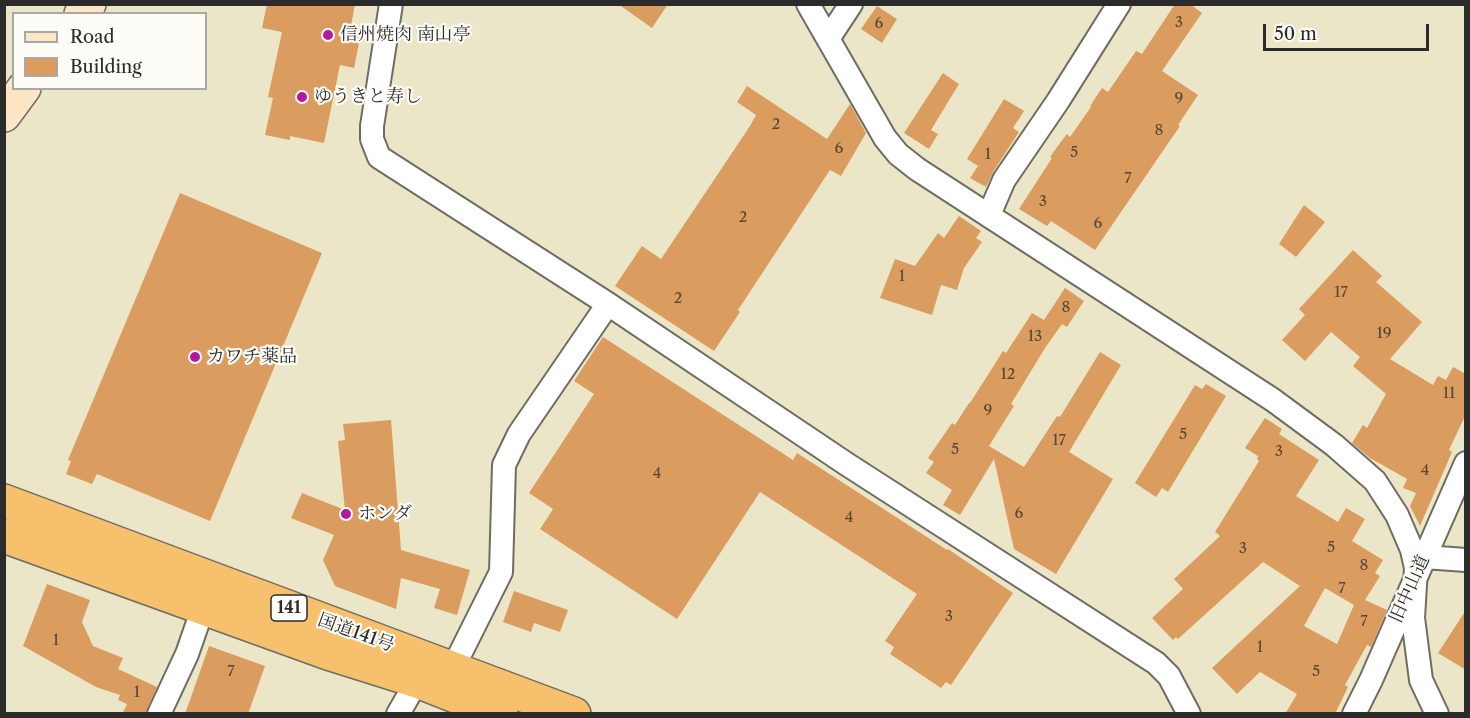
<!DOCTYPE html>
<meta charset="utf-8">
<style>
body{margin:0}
#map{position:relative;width:1470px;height:718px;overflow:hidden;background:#ece6c8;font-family:"Libre Caslon Text",serif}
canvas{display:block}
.frame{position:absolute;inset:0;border:6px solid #2b2b2b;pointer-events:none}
.legend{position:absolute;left:12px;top:12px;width:195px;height:78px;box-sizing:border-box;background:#fdfcf7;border:2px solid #a9a8a5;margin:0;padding:8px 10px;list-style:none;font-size:18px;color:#2b2b2b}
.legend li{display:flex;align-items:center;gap:12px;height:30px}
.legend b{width:30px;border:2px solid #a9a8a5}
.scale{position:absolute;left:1263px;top:24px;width:166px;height:27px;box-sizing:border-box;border:3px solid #2b2b2b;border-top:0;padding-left:8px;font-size:18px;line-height:21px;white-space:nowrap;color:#2b2b2b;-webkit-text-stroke:4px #fdfcf7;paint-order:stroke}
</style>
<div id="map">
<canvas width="1470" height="718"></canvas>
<div class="frame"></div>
<ul class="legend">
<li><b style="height:8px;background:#fce6c4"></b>Road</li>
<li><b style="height:16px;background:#da9c5f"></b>Building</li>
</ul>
<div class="scale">50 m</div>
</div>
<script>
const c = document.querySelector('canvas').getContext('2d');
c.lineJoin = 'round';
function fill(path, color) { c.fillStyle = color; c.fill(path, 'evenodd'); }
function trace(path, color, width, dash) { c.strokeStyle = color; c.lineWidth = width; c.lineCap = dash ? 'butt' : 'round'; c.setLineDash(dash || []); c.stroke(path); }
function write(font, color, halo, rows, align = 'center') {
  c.font = font + ' "Libre Caslon Text","Noto Serif JP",serif'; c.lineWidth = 4.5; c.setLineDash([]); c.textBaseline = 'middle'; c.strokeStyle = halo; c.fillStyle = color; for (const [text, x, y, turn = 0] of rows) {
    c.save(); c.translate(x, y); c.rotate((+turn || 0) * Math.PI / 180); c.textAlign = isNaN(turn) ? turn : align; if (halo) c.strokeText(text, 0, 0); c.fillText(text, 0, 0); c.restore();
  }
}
fill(new Path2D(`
 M267,4H355L351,26L362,28L354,68L340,65L324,143L290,136V140L265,135L273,98L268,97L282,32L262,28Z
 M618,4H668L652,28Z
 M1175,4H1190L1202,13L1162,71L1198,95L1178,125L1180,126L1095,250L1051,221L1047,226L1019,209L1052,158L1050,157L1060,143L1067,134L1070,137L1091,107L1090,106L1102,88L1108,92L1136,51L1142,54Z
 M877,6L897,19L882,43L861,29Z
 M943,73L959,84L931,130L938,134L929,149L904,133Z
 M747,86L827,139L850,104L866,133L841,176L830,170L738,310L740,312L714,351L615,286L642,246L661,259L750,126L756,115L737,102Z
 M1004,99L1024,111L1013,128L1019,132L993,172L986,187L970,178L978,166L967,159Z
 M180,193L322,253L210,521L97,474L92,484L66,474L71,461L68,460Z
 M1304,205L1325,222L1296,257L1279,244Z
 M959,216L981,231L976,238L982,242L964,268L957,290L941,285L932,315L880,298L895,259L915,266L938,233L944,238Z
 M1353,250L1382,276L1376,282L1422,322L1390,359L1433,385L1438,376L1446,380L1453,367L1466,374V414L1449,450L1452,452L1420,526L1410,506L1416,493L1403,488L1407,479L1370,458L1352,443L1363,425L1367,428L1386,394L1353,366L1360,357L1331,332L1305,361L1282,340L1305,315L1299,309Z
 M1065,288L1084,301L1067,327L1062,324L1045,348L1011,404L1014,406L989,446L1024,467L1057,416L1060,417L1100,352L1121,365L1069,452L1113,479L1056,574L1014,549L994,459L960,515L943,505L952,490L926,473L934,462L928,458L952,423L955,425L969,403H970L1003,351L1006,353L1032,313L1044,320Z
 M603,337L793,460L797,453L947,550L948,549L1013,593L951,685L946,682L941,688L890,654L894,647L885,641L917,594L760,492L677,619L540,529L553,509L529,493L594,394L574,381Z
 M1206,384L1226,396L1168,492L1162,488L1156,497L1135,483L1195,385L1202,389Z
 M1265,418L1282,429L1279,434L1319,460L1296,496L1338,522L1346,508L1365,519L1352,541L1383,560L1375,573L1380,576L1365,600L1387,610L1371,647L1367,645L1345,685L1348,687L1335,714H1285L1297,694L1260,672L1237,694L1212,668L1300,586L1263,562L1178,639L1176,637L1173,640L1152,618L1183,589L1174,579L1220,536L1215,532L1259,461L1257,459L1258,456L1245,448ZM1325,588L1354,605L1337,644L1304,626Z
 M391,420L401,550L470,570L457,615L434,608L440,589L401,578L396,609L335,586L323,560L334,535L291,518L302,493L345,510L338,441L345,440L343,424Z
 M47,584L90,600L82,622L93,646L123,658L118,669L157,687L145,714H122L127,704L118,700L120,695L96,687L23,646Z
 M514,591L568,610L560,632L534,623L531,632L503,622Z
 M1466,610V670L1438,653Z
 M209,646L265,666L248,714H185Z`), '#da9c5f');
const minor = new Path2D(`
 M391,4L372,126V139L379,157L608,304L848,465L1156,663L1169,676L1189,714
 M808,4L885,138L898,154L917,169L1273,400L1334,445L1375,481L1397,515L1412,550L1416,568L1413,618L1421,680L1437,714
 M828,39L851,4
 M989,215L1004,180L1058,101L1119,4
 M1424,557L1466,560
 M453,668L501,572L504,465L519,434L608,304
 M159,714L187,654L203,608
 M398,714L417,681
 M1354,714L1371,680L1466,463`);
const secondary = new Path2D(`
 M81,14L89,4
 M4,115L24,88`);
const trunk = new Path2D(`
 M4,501L574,714
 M4,536L328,653L417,681L501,714`);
trace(minor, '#6f6c62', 26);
trace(secondary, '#6f6c62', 36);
trace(trunk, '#6f6c62', 36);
trace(minor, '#fff', 22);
trace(secondary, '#fce6c4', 33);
trace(trunk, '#f7c06c', 33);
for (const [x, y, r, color] of [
 [328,35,6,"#b5179e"],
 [302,97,6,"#b5179e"],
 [195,357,6,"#b5179e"],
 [346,514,6,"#b5179e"]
]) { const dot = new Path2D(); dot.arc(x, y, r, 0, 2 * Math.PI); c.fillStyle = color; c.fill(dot); trace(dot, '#fdfcf7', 2); }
write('15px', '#574738', null, [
 ["3",1179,23],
 ["6",879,24],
 ["9",1179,99],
 ["2",776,125],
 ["8",1159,131],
 ["6",839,149],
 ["5",1074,153],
 ["1",988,155],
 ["7",1128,179],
 ["3",1043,202],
 ["2",743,218],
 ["6",1098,224],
 ["1",902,277],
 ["17",1341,293],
 ["2",678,299],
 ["8",1066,308],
 ["19",1384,334],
 ["13",1035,337],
 ["12",1008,375],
 ["11",1449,394],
 ["9",988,411],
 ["5",1183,435],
 ["17",1059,441],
 ["5",955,450],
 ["3",1279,452],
 ["4",1425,471],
 ["4",657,474],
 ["6",1019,514],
 ["4",849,518],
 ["5",1331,548],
 ["3",1243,549],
 ["8",1364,566],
 ["7",1342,589],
 ["3",949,617],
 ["7",1364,622],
 ["1",56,641],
 ["1",1260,648],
 ["7",231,672],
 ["5",1316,672],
 ["1",137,693]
]);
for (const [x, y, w] of [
 [289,608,36]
]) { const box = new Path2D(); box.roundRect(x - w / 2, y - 13, w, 26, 4.5); c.fillStyle = '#fdfcf7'; c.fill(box); trace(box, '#2b2b2b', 1.5); }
write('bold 16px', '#2b2b2b', null, [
 ["141",289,608]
]);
write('18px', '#2b2b2b', '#fdfcf7', [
 ["信州焼肉 南山亭",340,35],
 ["ゆうきと寿し",314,97],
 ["カワチ薬品",207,357],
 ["ホンダ",358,514]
], 'left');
write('18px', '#2b2b2b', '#fdfcf7', [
 ["旧中山道",1410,589,-66],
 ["国道141号",356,633,20]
]);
</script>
